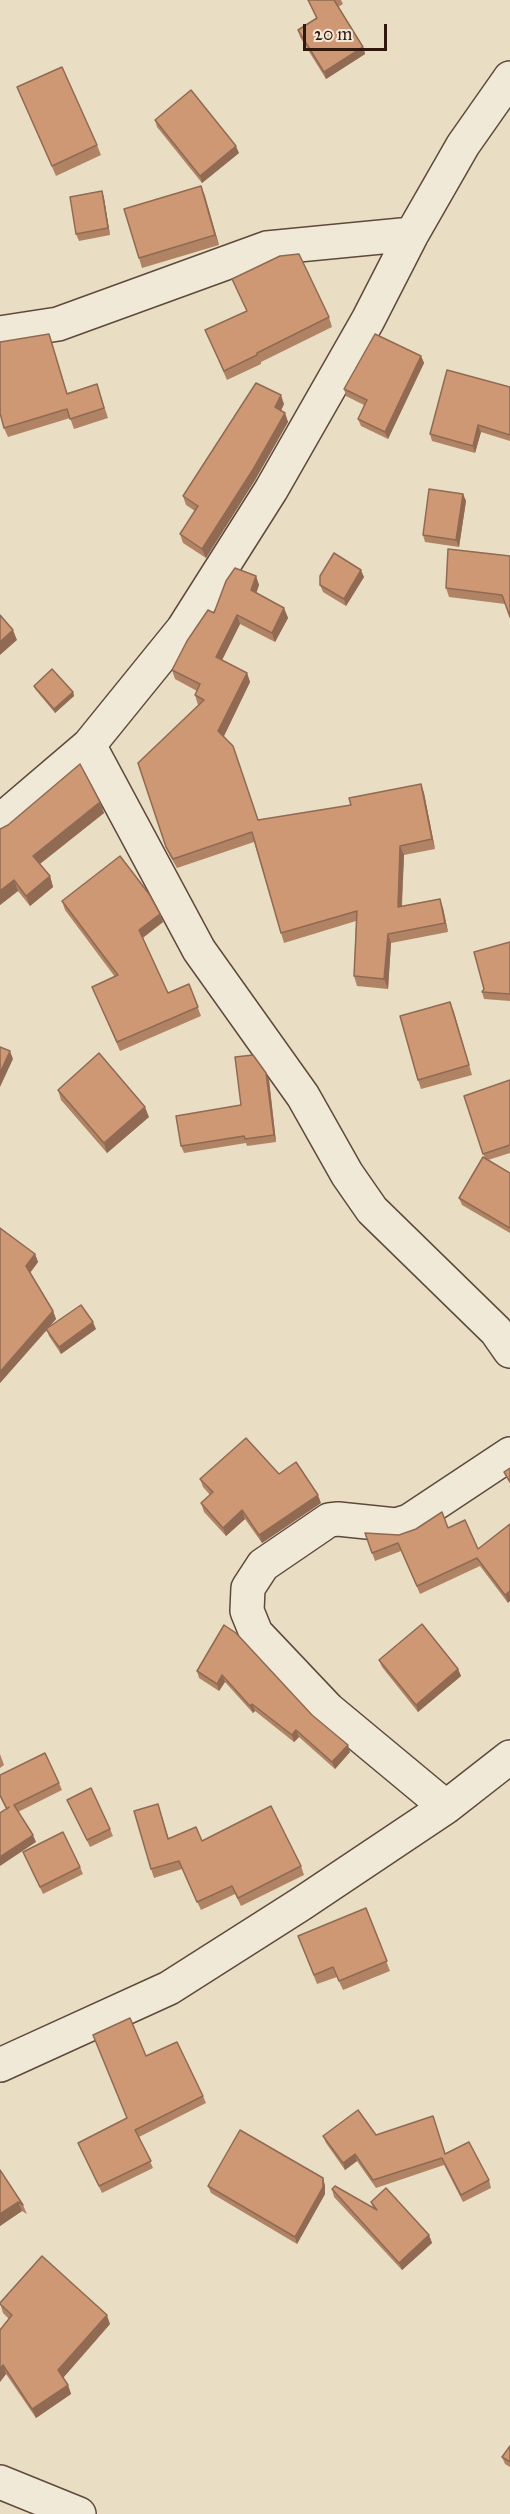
<!DOCTYPE html>
<style>
body{margin:0}
#map{position:relative;width:510px;height:2514px;overflow:hidden;background:#e9ddc3;font-family:"IM FELL Great Primer",serif}
canvas{display:block}
.scale{position:absolute;left:303px;top:24px;width:84px;height:27px;box-sizing:border-box;border:3px solid #30180d;border-top:0;padding-left:8px;font-size:18px;line-height:21px;white-space:nowrap;color:#30180d;-webkit-text-stroke:4px #f1e9d8;paint-order:stroke}
</style>
<div id="map">
<canvas width="510" height="2514"></canvas>
<div class="scale">20 m</div>
</div>
<script>
const c = document.querySelector('canvas').getContext('2d');
c.lineJoin = 'round';
function trace(path, color, width, dash) { c.strokeStyle = color; c.lineWidth = width; c.lineCap = dash ? 'butt' : 'round'; c.setLineDash(dash || []); c.stroke(path); }
function fill(path, color) { c.fillStyle = color; c.fill(path, 'evenodd'); }
const minor = new Path2D(`
 M0,333L58,324L267,248L412,234
 M89,745L199,950L303,1096L347,1174L372,1210L496,1331L510,1351
 M0,821L89,745L183,629L271,490L368,320L412,234L463,145L510,78
 M446,1807L328,1709L256,1633L247,1611L248,1588L263,1565L329,1520L338,1519L396,1525L409,1521L510,1454
 M0,2065L169,1988L301,1904L446,1807L510,1757
 M0,2482L79,2514`);
trace(minor, '#5e493a', 36);
trace(minor, '#f1e9d8', 33);
fill(new Path2D(`
 M308,0H341L343,4L338,7L363,47L365,54L326,79L300,37L298,30L316,18Z
 M17,87L97,145L101,155L56,176Z
 M155,120L239,153L202,183L157,127Z
 M201,186L219,245L142,268L139,258Z
 M102,191L104,198L110,235L79,241L76,234Z
 M232,279L329,317L332,327L261,362V364L227,380L205,330L247,311Z
 M49,334L67,393L97,384L108,418L74,429L70,418L8,437L4,428Z
 M421,356L424,363L388,439L361,426L358,419L364,405L346,396L344,389Z
 M510,387V441L481,432L475,453L432,441L430,434Z
 M284,404L281,411L285,413L288,422L255,480L206,558L183,543L180,534L195,511L186,505L183,496Z
 M463,494L466,501L459,547L425,542L423,535Z
 M510,556L505,604L449,597L446,588Z
 M256,576L259,585L256,593L284,608L288,618L275,642L240,624L222,660L247,673L250,682L224,736L258,820L351,805L421,784L424,793L435,849L404,855L402,906L443,908L448,932L391,943L388,989L357,986L354,976L356,921L284,943L254,842L177,868L170,856L166,847L199,705H198L195,695L197,691L175,679L172,670L214,613Z
 M364,577L346,606L323,592L320,585Z
 M34,686L73,692L74,696L55,713L35,689Z
 M100,802L104,813L40,864L50,876L53,887L30,906L18,891L0,905V829Z
 M62,901L160,914L163,922L143,938L168,993L189,984L201,1016L120,1051L92,987L115,977L65,910Z
 M510,942V1001L484,999L482,992Z
 M450,1002L472,1075L421,1089L418,1080Z
 M269,1080L276,1142L247,1146L246,1143L184,1153L181,1146L241,1105Z
 M510,1080V1153L488,1160L510,1173V1233L462,1205L459,1198L485,1159L464,1096Z
 M58,1090L149,1117L107,1153L61,1100Z
 M0,1228L35,1254L38,1262L30,1273L53,1311L56,1319L49,1327L96,1329L61,1354L49,1336L47,1330L0,1383Z
 M279,1474L321,1503L262,1543L245,1519L226,1536L204,1512L201,1503L210,1495L203,1487L200,1479Z
 M510,1524L508,1603L480,1566L420,1594L401,1551L375,1561L365,1533L399,1535L448,1528L478,1549Z
 M224,1625L312,1715L350,1752L335,1769L299,1737L294,1742L255,1711L253,1713L225,1682L219,1691L199,1678L197,1671Z
 M379,1660L458,1669L461,1676L418,1712L382,1667Z
 M0,1754L4,1765L0,1768Z
 M0,1775L59,1783L62,1790L18,1812L36,1842L6,1809L0,1797Z
 M67,1800L110,1829L113,1836L90,1847Z
 M161,1813L169,1839L202,1841L301,1866L304,1875L241,1906L235,1894L201,1910L182,1869L154,1878L151,1869Z
 M23,1852L80,1867L83,1874L43,1894Z
 M366,1908L390,1971L343,1990L337,1977L317,1984L298,1936Z
 M146,2056L203,2096L206,2103L139,2137L153,2168L102,2193L78,2143L127,2119Z
 M376,2135L446,2154L489,2180L491,2188L463,2202L444,2165L376,2188L357,2161L345,2170L326,2143L323,2136Z
 M0,2170L23,2205L27,2214L22,2211L0,2226Z
 M323,2178L325,2186V2194L297,2244L211,2193L208,2186Z
 M332,2189L373,2208L371,2202L429,2235L432,2243L402,2270L334,2197Z
 M0,2303L110,2324L63,2378L68,2385L71,2394L36,2418L6,2374L0,2382L9,2319L3,2313Z
 M510,2446V2467L505,2464L502,2457Z`), '#b18365');
fill(new Path2D(`
 M363,47L365,54L326,79L324,72Z
 M236,146L239,153L202,183L200,176Z
 M201,186L205,196L219,245L215,235Z
 M102,191L104,198L110,235L108,228Z
 M421,356L424,363L388,439L385,432Z
 M281,395L284,404L278,416L275,407Z
 M285,413L288,422L255,480L206,558L202,549Z
 M478,425L481,432L475,453L473,446Z
 M463,494L466,501L459,547L456,540Z
 M361,570L364,577L346,606L344,599Z
 M256,576L259,585L254,600L251,590Z
 M284,608L288,618L275,642L272,633Z
 M237,615L240,624L219,666L216,657Z
 M13,630L17,640L0,655V642Z
 M247,673L250,682L222,740L218,731Z
 M73,692L74,696L55,713L54,709Z
 M421,784L424,793L435,849L432,839Z
 M100,802L104,813L37,866L33,856Z
 M400,846L404,855L401,916L398,907Z
 M50,876L53,887L30,906L26,896Z
 M14,880L18,891L0,905V891Z
 M440,899L443,908L448,932L445,923Z
 M160,914L163,922L142,938L139,930Z
 M388,934L391,943L388,989L384,979Z
 M450,1002L454,1012L472,1075L469,1065Z
 M10,1051L13,1059L0,1087V1073Z
 M266,1073L269,1080L276,1142L274,1135Z
 M145,1107L149,1117L107,1153L104,1143Z
 M35,1254L38,1262L29,1274L26,1266Z
 M53,1311L56,1319L0,1383V1372Z
 M93,1322L96,1329L61,1354L59,1347Z
 M318,1495L321,1503L262,1543L259,1535Z
 M242,1510L245,1519L226,1536L223,1528Z
 M510,1591V1601L508,1603L505,1595Z
 M458,1669L461,1676L418,1712L416,1705Z
 M222,1675L225,1682L219,1691L217,1684Z
 M252,1704L255,1711L253,1713L250,1706Z
 M296,1730L299,1737L294,1742L292,1735Z
 M348,1745L350,1752L335,1769L332,1762Z
 M33,1835L36,1842L0,1866V1857Z
 M355,2154L357,2161L345,2170L343,2163Z
 M323,2178L325,2186V2194L297,2244L295,2237Z
 M18,2202L22,2211L0,2226V2214Z
 M429,2235L432,2243L402,2270L399,2263Z
 M107,2315L110,2324L62,2379L58,2370Z
 M3,2365L6,2374L0,2382V2369Z
 M68,2385L71,2394L36,2418L32,2409Z`), '#906a52');
const building = new Path2D(`
 M308,0H334L363,47L324,72L298,30L317,18Z
 M62,67L97,145L52,166L17,87Z
 M191,90L236,146L200,176L155,120Z
 M201,186L215,235L139,258L124,209Z
 M102,191L108,228L76,234L70,197Z
 M299,254L329,317L257,353V355L224,371L205,330L247,311L232,279L280,256Z
 M49,334L67,394L97,384L104,408L70,419L67,409L4,428L0,413V342Z
 M375,334L421,356L385,432L358,419L367,400L344,389Z
 M447,370L510,387V435L478,425L473,446L430,434Z
 M256,383L281,395L275,407L285,413L252,471L202,549L180,534L198,506L183,496Z
 M429,489L463,494L456,540L423,535Z
 M448,549L510,556V617L502,595L446,588Z
 M334,553L361,570L344,599L320,585V576Z
 M235,568L256,576L251,590L284,608L272,633L237,615L216,657L247,673L218,731L233,746L258,820L351,805L349,798L421,784L432,839L400,846L398,907L440,899L445,923L388,934L384,979L354,976L357,911L281,933L252,832L173,859L166,847L138,763L204,700L195,695L200,684L172,670L187,641L208,610L214,613L226,581Z
 M0,615L13,630L0,642Z
 M52,669L73,692L54,709L34,686Z
 M80,764L100,802L33,856L50,876L26,896L14,880L0,891V829L8,825Z
 M120,856L149,894L160,914L139,930L168,993L189,984L198,1007L117,1042L92,987L118,975L62,901Z
 M510,942V994L482,992L484,989L474,952Z
 M450,1002L469,1065L418,1080L400,1016Z
 M0,1047L10,1051L0,1073Z
 M99,1053L145,1107L104,1143L58,1090Z
 M253,1055L266,1073L274,1135L245,1139L244,1136L181,1146L176,1116L241,1105L235,1057Z
 M510,1080V1145L483,1154L464,1096Z
 M483,1157L510,1173V1228L459,1198Z
 M0,1228L35,1254L26,1266L53,1311L0,1372Z
 M81,1305L93,1322L59,1347L46,1329Z
 M246,1438L279,1474L296,1462L318,1495L259,1535L242,1510L223,1528L201,1503L213,1492L200,1479Z
 M510,1468V1482L504,1472Z
 M442,1512L448,1528L465,1520L478,1549L510,1524V1591L505,1595L477,1558L417,1586L398,1543L372,1553L365,1533L399,1535L416,1529Z
 M422,1624L458,1669L416,1705L379,1660Z
 M224,1625L236,1633L312,1715L348,1745L332,1762L296,1730L292,1735L252,1704L250,1706L222,1675L217,1684L197,1671Z
 M45,1753L59,1783L14,1805L33,1835L0,1857V1813L9,1807L7,1809L0,1795V1775Z
 M91,1788L110,1829L87,1840L67,1800Z
 M158,1804L168,1839L196,1827L202,1841L271,1806L301,1866L238,1898L232,1886L197,1902L179,1861L151,1869L134,1811Z
 M63,1832L80,1867L40,1887L23,1852Z
 M366,1908L387,1961L339,1981L333,1967L314,1975L298,1936Z
 M130,2018L146,2056L177,2042L203,2096L135,2130L151,2161L99,2186L78,2143L127,2118L93,2035Z
 M358,2110L376,2135L433,2116L445,2154L469,2142L489,2180L461,2195L442,2158L373,2180L355,2154L343,2163L323,2136Z
 M240,2130L323,2178V2187L295,2237L208,2186Z
 M0,2170L23,2205L18,2202L0,2214Z
 M335,2186L377,2210L371,2202L386,2188L429,2235L399,2263L332,2189Z
 M42,2256L107,2315L58,2370L68,2385L32,2409L3,2365L0,2369V2330L12,2315L0,2304V2303Z
 M510,2446V2462L502,2457Z`);
fill(building, '#ce9875');
trace(building, '#906a52', 1.5);
</script>
